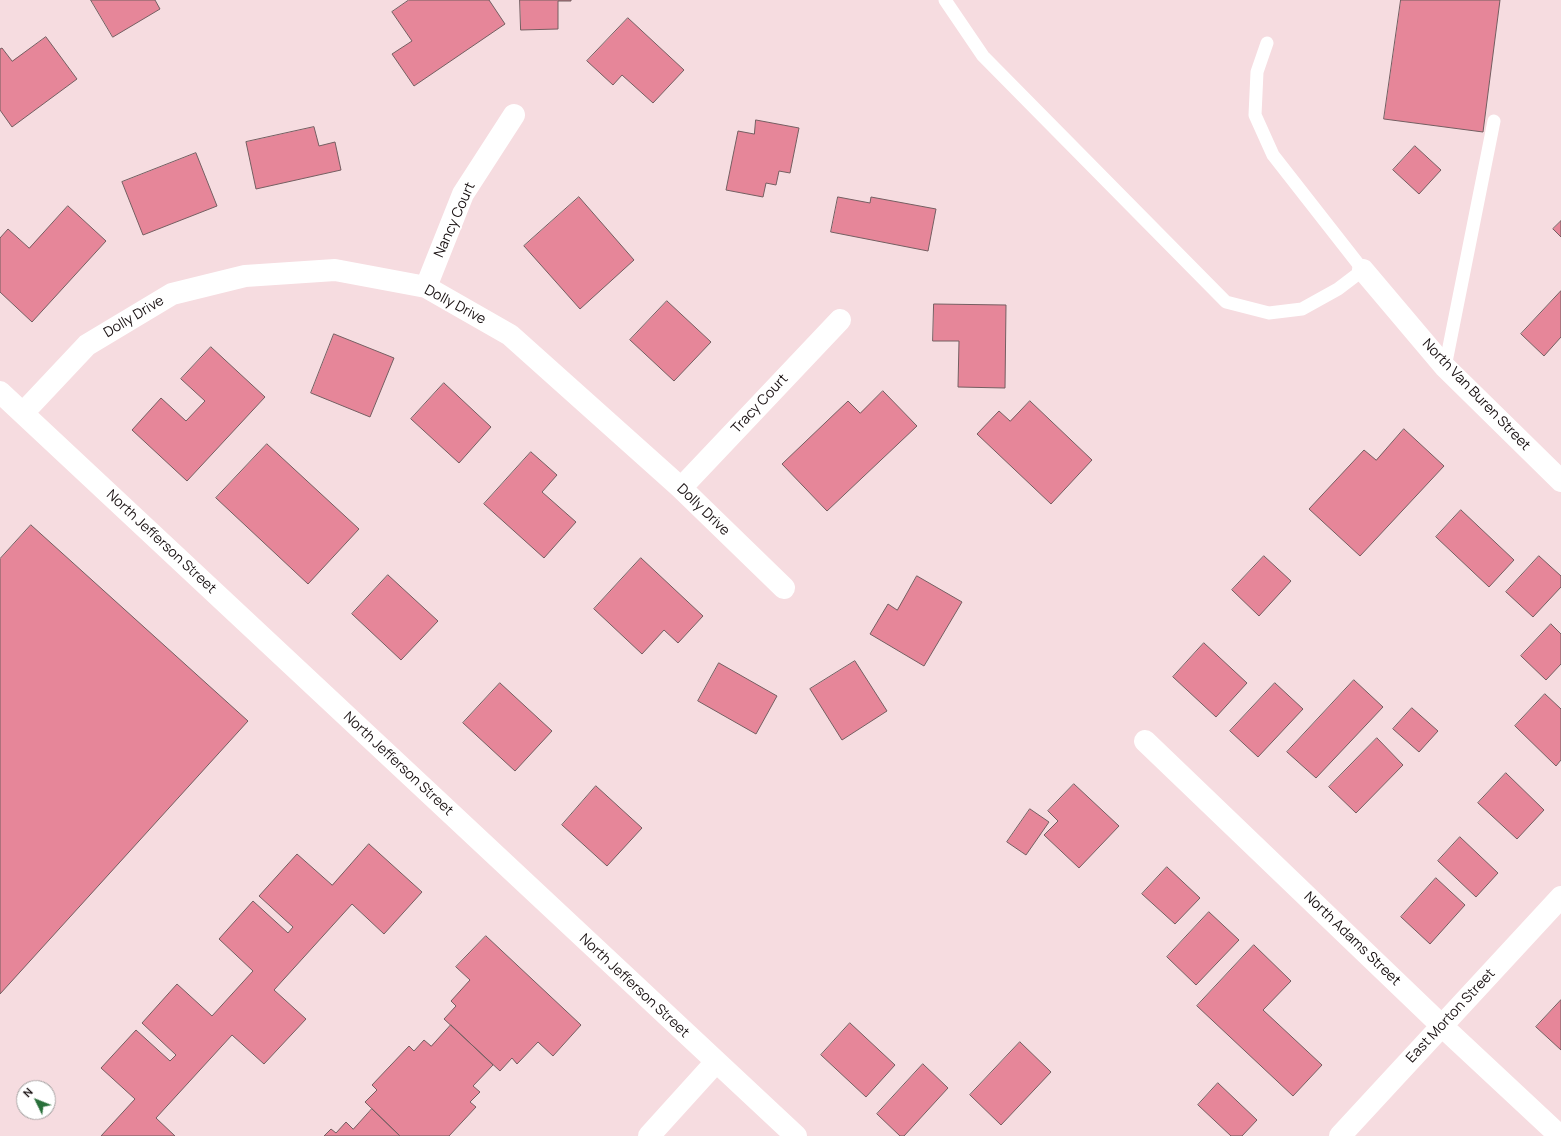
<!DOCTYPE html>
<style>
body{margin:0}
#map{position:relative;width:1561px;height:1136px;overflow:hidden;background:#f6dce0;font-family:Manrope,sans-serif}
canvas{display:block}
.north{position:absolute;left:16px;top:1080px;width:40px;height:40px;box-sizing:border-box;background:#fff;border:1px solid #a3a0a0;border-radius:50%;rotate:313deg;font-size:11px;font-weight:700;line-height:16px;text-align:center;color:#191112}
.north::after{content:'';display:block;margin:auto;width:14px;height:18px;background:#296f3a;clip-path:polygon(50% 0,100% 100%,50% 72%,0 100%)}
</style>
<div id="map">
<canvas width="1561" height="1136"></canvas>
<div class="north">N</div>
</div>
<script>
const c = document.querySelector('canvas').getContext('2d');
c.lineJoin = 'round';
function fill(path, color) { c.fillStyle = color; c.fill(path, 'evenodd'); }
function trace(path, color, width, dash) { c.strokeStyle = color; c.lineWidth = width; c.lineCap = dash ? 'butt' : 'round'; c.setLineDash(dash || []); c.stroke(path); }
function write(font, color, halo, rows, align = 'center') {
  c.font = font + ' Manrope,sans-serif'; c.lineWidth = 4; c.setLineDash([]); c.textBaseline = 'middle'; c.strokeStyle = halo; c.fillStyle = color; for (const [text, x, y, turn = 0] of rows) {
    c.save(); c.translate(x, y); c.rotate((+turn || 0) * Math.PI / 180); c.textAlign = isNaN(turn) ? turn : align; if (halo) c.strokeText(text, 0, 0); c.fillText(text, 0, 0); c.restore();
  }
}
const building = new Path2D(`
 M91,0H155L160,9L113,37Z
 M409,0H489L505,24L414,86L392,54L412,41L392,12Z
 M520,0H571V1H558V29L521,30Z
 M1401,0H1500L1483,132L1384,119Z
 M628,18L684,70L653,103L622,75L613,85L587,61Z
 M46,37L77,79L12,127L0,110V49L2,48L12,61Z
 M756,120L799,128L790,173L779,171L776,185L766,183L763,197L726,190L738,131L754,134Z
 M314,127L319,146L335,142L341,170L256,189L246,142Z
 M1415,146L1441,170L1419,194L1393,170Z
 M196,153L217,206L143,235L122,182Z
 M579,197L634,260L580,309L524,246Z
 M838,197L870,203L871,197L936,209L928,251L831,232Z
 M68,206L106,241L32,322L0,292V238L8,229L29,248Z
 M1561,221V237L1553,229Z
 M1561,291V337L1544,356L1521,334Z
 M667,301L711,342L674,381L630,340Z
 M934,304L1006,305L1005,388L958,387L959,341H933Z
 M334,334L394,358L370,417L311,393Z
 M211,347L265,397L187,481L132,430L161,398L186,421L205,401L181,379Z
 M444,383L491,427L459,463L411,419Z
 M883,391L917,426L827,511L782,464L848,401L860,413Z
 M1030,401L1092,460L1051,504L977,434L999,411L1010,421Z
 M1404,429L1444,466L1360,556L1309,509L1364,450L1376,460Z
 M267,444L359,529L308,584L216,498Z
 M531,452L557,475L542,492L576,522L544,558L484,504Z
 M1461,510L1514,560L1489,587L1436,537Z
 M31,525L248,721L0,994V559Z
 M1264,556L1291,581L1259,616L1232,590Z
 M1539,556L1561,576V587L1533,617L1506,592Z
 M641,558L703,616L678,643L664,630L642,654L594,609Z
 M388,575L438,621L401,660L352,614Z
 M917,576L962,602L924,666L870,634L888,604L897,610Z
 M1551,624L1561,634V664L1546,680L1521,656Z
 M1204,643L1247,683L1216,717L1173,677Z
 M855,661L887,711L842,740L810,689Z
 M719,663L777,696L756,734L698,701Z
 M1354,680L1383,707L1316,778L1287,752Z
 M500,683L552,731L515,771L463,723Z
 M1275,683L1303,709L1258,757L1230,731Z
 M1545,694L1561,709V760L1556,766L1515,726Z
 M1412,708L1438,731L1419,752L1393,729Z
 M1377,738L1403,765L1356,813L1329,787Z
 M1506,773L1544,810L1517,839L1478,803Z
 M1074,784L1119,826L1079,868L1044,835L1058,821L1048,811Z
 M596,786L642,828L607,866L562,825Z
 M1030,809L1049,822L1026,855L1007,842Z
 M1460,837L1498,873L1476,897L1438,861Z
 M369,844L422,892L384,934L352,904L274,990L306,1019L264,1064L232,1035L156,1118L175,1136H101L135,1099L101,1068L136,1030L170,1061L176,1055L142,1023L177,984L212,1016L253,971L219,939L253,901L288,933L293,927L259,896L297,854L332,885Z
 M1167,867L1200,898L1175,924L1142,894Z
 M1436,878L1465,905L1430,944L1401,917Z
 M1209,912L1239,940L1196,985L1167,957Z
 M486,936L581,1025L553,1056L538,1042L517,1064L512,1058L500,1071L444,1019L456,1006L451,1001L470,980L456,967Z
 M1254,945L1291,981L1263,1010L1322,1065L1293,1096L1197,1006Z
 M1561,1000V1050L1536,1027Z
 M850,1023L895,1065L866,1097L821,1055Z
 M451,1025L493,1065L473,1086L480,1092L470,1102L476,1107L449,1136H400L365,1102L377,1090L372,1085L409,1046L414,1051L424,1040L431,1046Z
 M1020,1042L1051,1072L1001,1125L970,1095Z
 M923,1064L948,1088L904,1136H900L877,1114Z
 M1218,1083L1257,1120L1242,1136H1231L1198,1105Z
 M372,1109L400,1136H324L331,1129L336,1133L346,1122L353,1129Z`);
fill(building, '#e68699');
trace(building, '#745e61', 1);
trace(new Path2D(`
 M945,0L983,56L1226,302L1269,313L1302,309L1338,289L1363,270L1273,155L1255,115L1257,72L1267,43
 M1445,367L1494,121`), '#fff', 13);
trace(new Path2D(`
 M1363,270L1445,367L1561,481
 M426,287L463,194L514,115
 M0,392L796,1136
 M23,413L87,345L172,294L245,276L335,270L426,287L510,335L681,488L784,588
 M681,488L840,320
 M1145,741L1442,1026L1560,1136
 M649,1136L716,1062
 M1340,1136L1561,897`), '#fff', 22);
write('14px', '#191112', '#fff', [
 ["Nancy Court",455,220,-66],
 ["Dolly Drive",455,305,28],
 ["Dolly Drive",134,317,-31],
 ["North Van Buren Street",1476,395,46],
 ["Tracy Court",760,404,-47],
 ["Dolly Drive",703,510,44],
 ["North Jefferson Street",161,542,43],
 ["North Jefferson Street",398,764,43],
 ["North Adams Street",1352,939,44],
 ["North Jefferson Street",634,986,43],
 ["East Morton Street",1451,1016,-47]
]);
</script>
